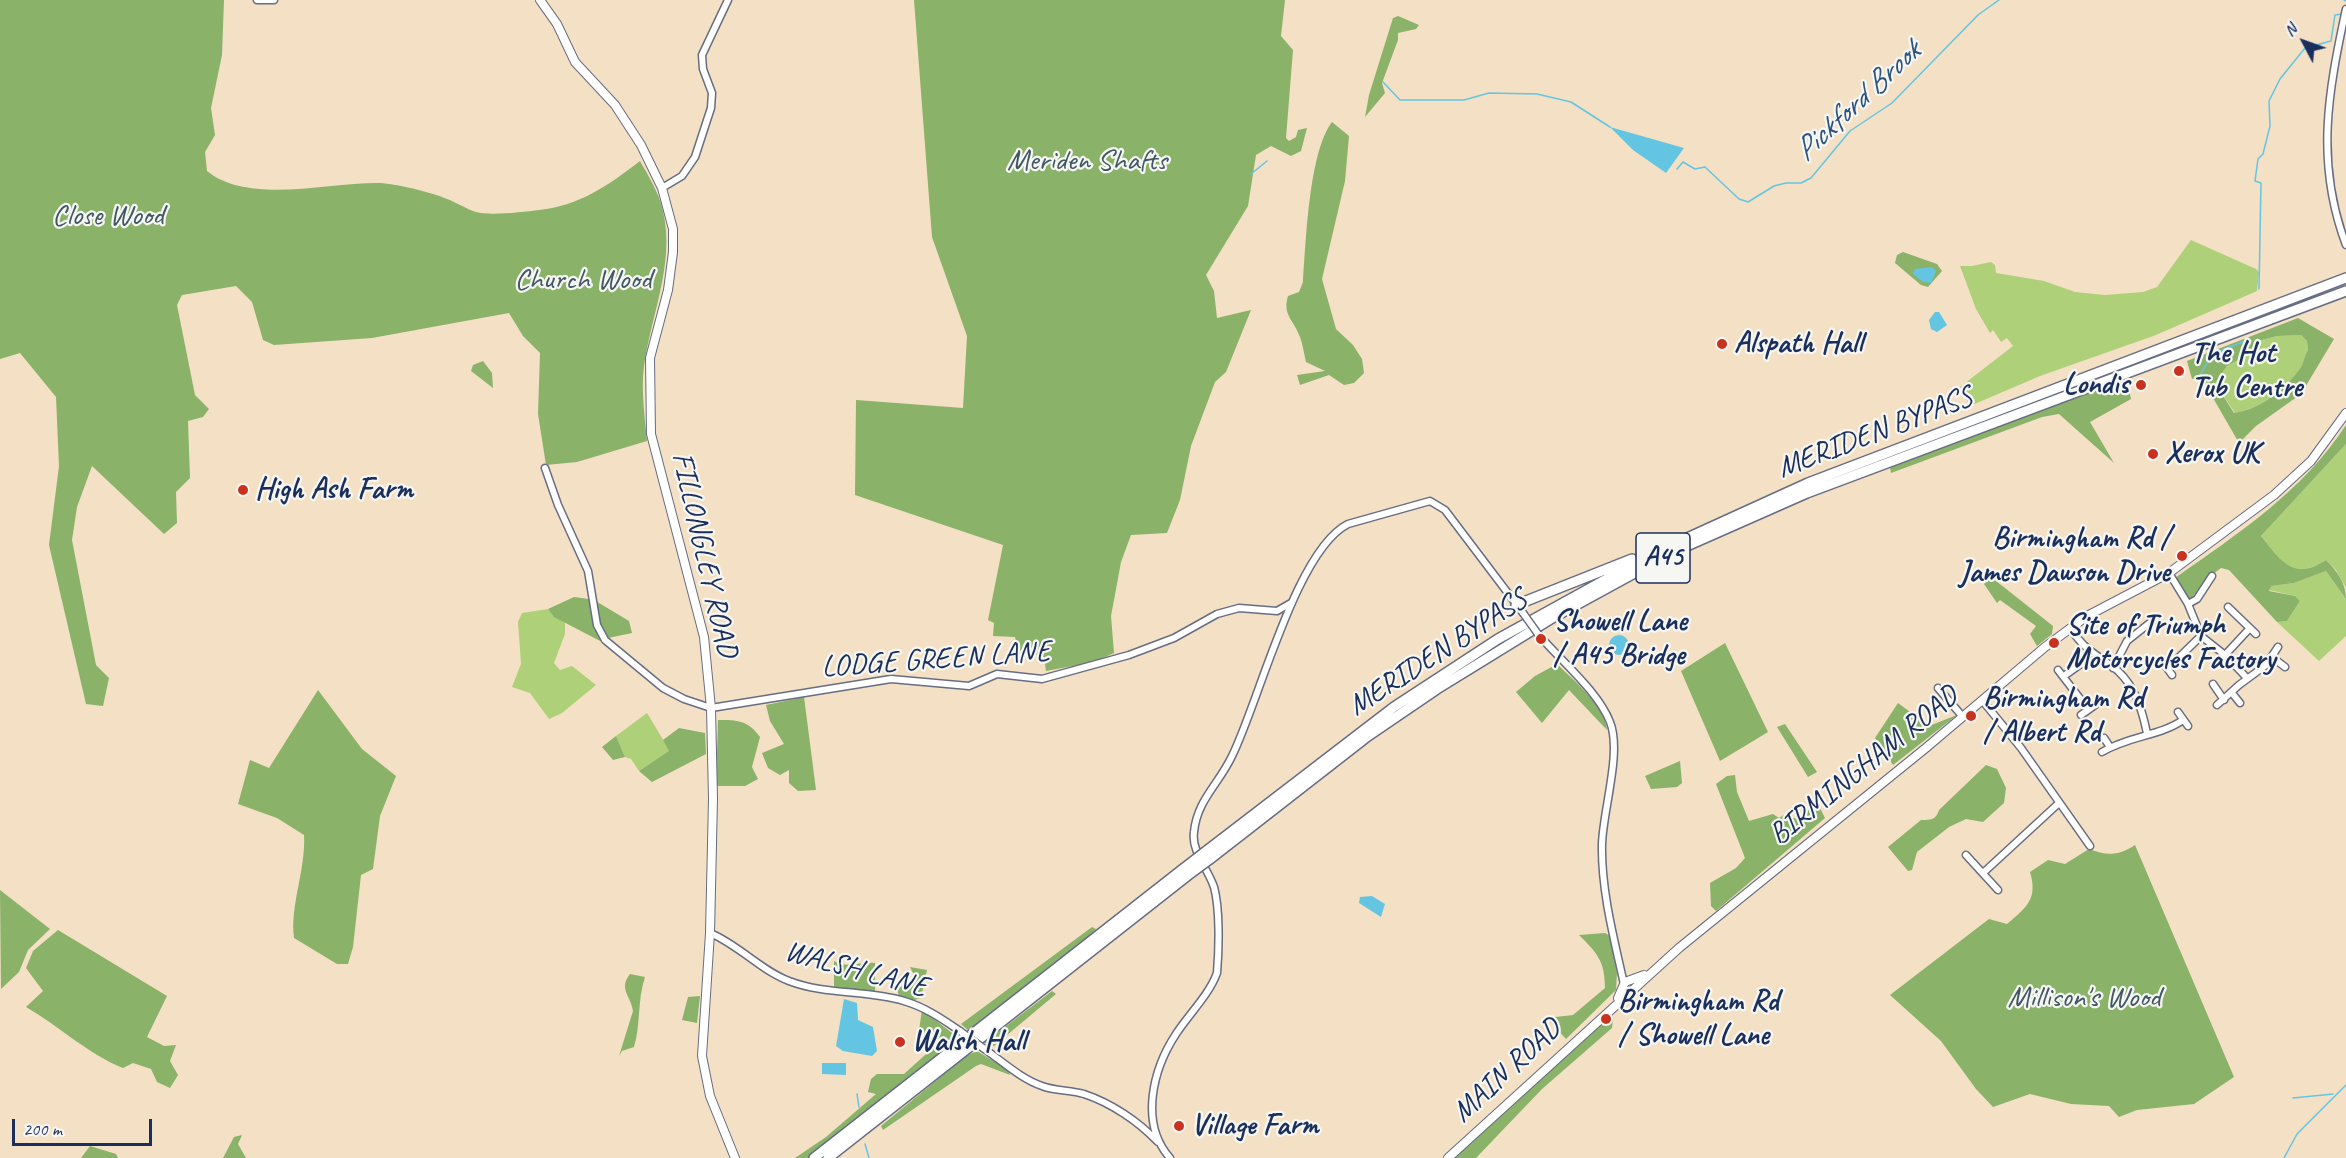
<!DOCTYPE html>
<style>
body{margin:0}
#map{position:relative;width:2346px;height:1158px;overflow:hidden;background:#f3e0c5;font-family:Caveat,sans-serif}
canvas{display:block}
.north{position:absolute;left:2274px;top:12px;width:60px;height:60px;-webkit-text-stroke:4px #f6f6f2;paint-order:stroke;rotate:311deg;font-size:16px;font-weight:700;line-height:24px;text-align:center;color:#1b2f5e}
.north::after{content:'';display:block;margin:auto;width:21px;height:27px;background:#1b2f5e;clip-path:polygon(50% 0,100% 100%,50% 72%,0 100%)}
.scale{position:absolute;left:12px;top:1119px;width:140px;height:27px;box-sizing:border-box;border:3px solid #1b2f5e;border-top:0;padding-left:8px;font-size:18px;line-height:21px;white-space:nowrap;color:#1b2f5e;-webkit-text-stroke:4px #f6f6f2;paint-order:stroke}
</style>
<div id="map">
<canvas width="2346" height="1158"></canvas>
<div class="north">N</div>
<div class="scale">200 m</div>
</div>
<script>
const c = document.querySelector('canvas').getContext('2d');
c.lineJoin = 'round';
function fill(path, color) { c.fillStyle = color; c.fill(path, 'evenodd'); }
function trace(path, color, width, dash) { c.strokeStyle = color; c.lineWidth = width; c.lineCap = dash ? 'butt' : 'round'; c.setLineDash(dash || []); c.stroke(path); }
function write(font, color, halo, rows, align = 'center') {
  c.font = font + ' Caveat,sans-serif'; c.lineWidth = 4.5; c.setLineDash([]); c.textBaseline = 'middle'; c.strokeStyle = halo; c.fillStyle = color; for (const [text, x, y, turn = 0] of rows) {
    c.save(); c.translate(x, y); c.rotate((+turn || 0) * Math.PI / 180); c.textAlign = isNaN(turn) ? turn : align; if (halo) c.strokeText(text, 0, 0); c.fillText(text, 0, 0); c.restore();
  }
}
fill(new Path2D(`
 M2191,240L2256,269L2259,272L2257,291L2156,335L2040,376L1970,406L1960,387L2013,346L2007,338L2001,342L1993,330L1990,333L1976,309L1960,266H1972L1991,262L1995,265L1996,273L2044,281L2075,292L2105,295L2143,292L2157,287Z
 M2301,335L2307,341L2308,350C2304,356 2304,362 2301,367C2286,390 2261,408 2235,413L2215,383L2227,366L2249,353L2258,341L2277,336Z
 M2346,444V588L2336,570L2326,560C2291,582 2282,561 2261,536Z
 M2326,571L2346,599V636L2319,661L2277,622L2287,621L2300,601L2295,596L2269,590L2270,586L2294,583Z
 M548,609L565,623V634L554,663L560,670L572,666L596,685L562,713L549,719L530,693L512,687L521,664L518,622L522,613Z
 M647,713L670,751L639,771L631,759L625,757L616,736Z`), '#aed078');
fill(new Path2D(`
 M0,0H224L222,55L211,108L215,135L205,152L207,171C248,205 330,182 380,183C397,184 431,192 447,199C456,202 466,209 476,212C489,216 524,212 539,210C579,206 609,185 640,161C649,177 659,193 663,211C676,267 648,320 643,376C642,397 645,420 647,441L577,462L546,465L538,414L540,353L523,336L509,313L372,338L274,345L263,340L252,302L236,286L182,295L177,305L195,395L209,409L203,417L188,421L190,478L176,492L177,523L164,534L92,466L77,507L72,540L96,665L109,678L103,706L86,704L49,545L59,466L56,397L20,353L0,359Z
 M914,0H1285L1281,36L1293,50L1286,138L1289,141L1296,137L1298,130L1307,128L1301,151L1291,156L1271,146L1256,155L1248,206L1206,275L1214,291L1217,318L1251,310L1226,372L1215,382L1191,446L1180,500L1167,533L1131,535L1121,562L1111,616L1114,653L1094,662L1046,671L1044,657L1018,650L1015,637L993,636L994,623L988,620L1003,545L855,495L856,400L963,408L967,336L932,237Z
 M1398,16L1419,25L1416,29L1398,33V40L1382,83L1385,93L1365,117L1369,95L1393,18Z
 M1332,122L1349,136L1345,181L1322,279L1336,329L1353,345L1362,359L1364,373L1354,383L1344,385L1329,375L1300,385L1297,375L1325,371L1306,362C1304,354 1303,345 1300,337C1294,320 1282,315 1288,296L1299,292L1303,282C1306,241 1309,152 1332,122Z
 M1903,252L1937,264L1942,271L1928,287L1921,285L1895,263L1897,255Z
 M2298,318L2334,339L2301,394L2256,426L2239,443L2201,377L2192,379L2187,361ZM2301,335L2307,341L2308,350C2304,356 2304,362 2301,367C2286,389 2261,409 2234,413L2215,383L2227,366L2250,353L2258,341L2277,336Z
 M483,361L492,373L493,388L471,371L473,365Z
 M2121,382L2129,390L2131,399L2090,422L2114,463L2059,414L2042,417L1891,473L1890,467L1991,428Z
 M2346,425V444L2261,536C2281,560 2292,582 2326,560C2337,571 2346,583 2346,599L2326,571L2294,583L2271,586L2269,591L2295,596L2300,601L2287,621L2277,622L2229,570L2221,568L2208,578L2190,600L2175,578C2239,533 2303,491 2346,425Z
 M1991,577L2053,626L2052,634L2037,646L2030,634L2036,626L2000,600L1997,603L1984,584Z
 M574,597L589,599L595,625L604,643L554,617L548,609Z
 M594,600L629,621L632,633L608,638L602,631Z
 M1725,643L1768,732L1720,761L1681,671Z
 M1557,664C1573,680 1605,705 1607,730L1569,690L1542,723L1516,692L1535,676Z
 M318,690L362,749L396,776L380,816L373,869L361,875L353,947L348,964H337L294,938C290,904 306,870 304,835L277,818L238,804L250,760L269,768Z
 M804,697L816,790L798,791L789,783V770L780,775L768,768L762,753L784,744L770,721L766,705Z
 M1898,703L1929,726L1957,715L1893,765L1875,738Z
 M718,720C737,720 748,720 760,737L752,767L758,779L745,786H716Z
 M1785,724L1817,772L1808,777L1777,727Z
 M679,728L705,733L706,754L652,782L639,771L669,751L663,740Z
 M616,736L625,757L613,760L602,747Z
 M1680,761L1682,783L1677,787L1651,789L1645,776Z
 M1986,765L1997,769L2006,788L2004,803L1983,822L1966,819L1949,827L1917,852L1912,870L1908,871L1888,847L1921,820C1931,820 1936,820 1939,810Z
 M1735,775L1737,792L1749,821L1773,814L1779,818L1784,815L1804,821L1814,796L1825,818L1716,911L1711,906L1710,883L1736,868L1745,858L1716,784L1727,776Z
 M2135,845L2234,1077L2194,1104L2137,1110L2119,1117L2109,1106L2071,1104L2030,1094L1993,1107L1976,1089L1941,1041L1890,995L1989,919L2007,924C2027,907 2038,899 2030,872L2048,860L2065,864L2089,849C2107,856 2118,856 2135,845Z
 M0,890L50,929L28,950L19,972L1,989Z
 M1092,927L1096,929L1093,934L969,1031L961,1024Z
 M58,930L167,996L147,1037L164,1046L176,1045L170,1061L178,1075L170,1088L157,1082L151,1069L133,1063L123,1068C88,1054 59,1026 26,1007L43,991L26,968L33,951Z
 M1605,933L1610,936L1617,973L1616,990L1566,1039L1547,1018L1573,1015L1605,988C1605,961 1597,953 1579,935Z
 M834,961C848,969 860,961 875,963V994L834,988Z
 M910,967L927,970L921,998L911,1001L899,996L897,989L915,977Z
 M630,974L645,977C637,1001 641,1024 634,1047L622,1051L619,1056L633,1011C631,996 618,989 630,974Z
 M1052,991L1056,994L994,1046L984,1043Z
 M700,996L697,1023L682,1020L688,997Z
 M922,1010L960,1039L808,1158H795L826,1137L876,1094L868,1092L871,1079L877,1074H904L935,1046L918,1037Z
 M1613,1019L1612,1028L1542,1089L1476,1158H1453L1591,1031Z
 M977,1051L1008,1070L1010,1075L981,1064L976,1066L883,1130L881,1126L966,1056Z
 M242,1135L238,1144L246,1158H223L234,1137Z
 M90,1146L116,1154L118,1158H81Z`), '#8ab268');
fill(new Path2D(`
 M1610,127L1684,148L1666,173L1633,150Z
 M1932,267L1936,271L1931,283L1923,282L1913,274L1915,269Z
 M1935,312H1939L1947,325L1937,332L1931,329L1929,320Z
 M1609 645a10 10 0 1 1 20 0a10 10 0 1 1-20 0Z
 M1372,896L1385,904L1381,917L1359,903L1360,897Z
 M844,999L857,1003L858,1020L873,1027L877,1051L872,1056L843,1051L836,1046Z
 M822,1063H846V1075L822,1074Z`), '#64c5e3');
trace(new Path2D(`
 M2344,0L2346,1
 M1383,82L1400,100H1464L1489,93L1537,94L1571,102L1610,127
 M1677,169L1683,162L1695,169L1705,167L1739,199L1748,202L1774,186L1786,183H1801L1811,178L1850,131L1892,103L1978,15L1999,0
 M1251,174L1267,161
 M2259,289L2261,183L2255,181L2258,159L2263,154L2270,126L2269,101L2280,79L2305,48L2331,41L2335,15L2342,14
 M2200,375L2212,354L2245,341
 M857,1094L859,1107
 M2293,1098L2333,1094
 M865,1144L869,1158
 M2284,1158L2297,1134L2346,1085`), '#64c5e3', 1.5);
const minor = new Path2D(`
 M257,0H274
 M2346,9C2328,93 2315,162 2346,245
 M662,188L682,176L695,157L711,108L712,93L703,69L702,55L728,0
 M545,468L558,505L588,571L597,625L605,640L663,688L684,699L711,708L891,679L969,686L997,674L1042,679L1129,655L1174,638L1217,614L1239,608L1277,611L1291,603
 M2169,573L2188,604L2201,636L2225,655L2247,678
 M2188,604L2197,599L2212,576
 M2228,607L2256,634
 M2070,628C2086,652 2097,654 2118,671C2136,688 2142,710 2147,733
 M1538,634C1560,660 1598,691 1610,722C1622,752 1603,810 1602,844C1601,890 1614,939 1624,984
 M2225,655L2250,628
 M2272,657L2285,667
 M2163,662L2172,675
 M2113,668L2127,641L2156,618
 M2168,668L2201,636
 M2058,670L2088,709
 M2064,676L2082,663L2090,652
 M2213,684L2224,700
 M1938,688L1963,717
 M2232,693L2240,703
 M1982,700L2021,748L2090,846
 M2217,705L2239,685L2266,665L2278,647
 M2178,712L2188,726
 M2081,715L2095,705
 M2104,738L2110,747
 M2102,752C2128,736 2160,736 2183,720
 M1966,855L1998,890
 M1983,873L2059,803
 M710,933C739,945 760,970 789,981C825,995 867,990 904,1001C925,1007 942,1019 960,1031
 M983,1048C1002,1061 1021,1079 1042,1086C1055,1091 1070,1090 1084,1094C1111,1103 1138,1121 1158,1142
 M1170,1158C1139,1123 1153,1069 1176,1034C1189,1014 1209,995 1217,973C1219,949 1220,909 1214,887C1208,869 1191,851 1194,832C1197,800 1219,784 1232,756C1259,702 1296,550 1348,524L1430,501L1445,510L1523,613`);
const major = new Path2D(`
 M540,0L557,24L575,62L615,105L641,145L662,188L673,229V252L668,290L650,358L651,434L704,637L711,708L713,799L710,933L702,1056L710,1096L735,1158
 M1618,998L1625,982L1644,975
 M1448,1158L1679,948L1927,747L2045,647L2087,616L2169,573L2274,495L2311,461L2346,413`);
const highway = new Path2D(`
 M1516,605L1632,559
 M1205,852L1394,707L1498,639L1652,554L1808,483L2346,278
 M1210,859L1368,736L1437,689L1554,617L1671,553L1807,493L2346,291
 M814,1158L1183,869
 M828,1158L1187,876`);
trace(minor, '#676d82', 9);
trace(major, '#676d82', 10);
trace(highway, '#676d82', 12);
trace(minor, '#fff', 6);
trace(major, '#fff', 8);
trace(highway, '#fff', 9);
const minorBridge = new Path2D(`
 M1523,613L1538,634
 M960,1031L983,1048`);
const highwayBridge = new Path2D(`
 M1183,869L1205,852
 M1187,876L1210,859`);
trace(minorBridge, '#676d82', 9, []);
trace(highwayBridge, '#676d82', 12, []);
trace(minorBridge, '#fff', 6);
trace(highwayBridge, '#fff', 9);
for (const [x, y, r, color] of [
 [1722,344,6,"#c8321e"],
 [2179,371,6,"#c8321e"],
 [2141,385,6,"#c8321e"],
 [2153,454,6,"#c8321e"],
 [243,490,6,"#c8321e"],
 [2182,556,6,"#c8321e"],
 [1541,639,6,"#c8321e"],
 [2054,643,6,"#c8321e"],
 [1971,716,6,"#c8321e"],
 [1606,1019,6,"#c8321e"],
 [900,1042,6,"#c8321e"],
 [1179,1126,6,"#c8321e"]
]) { const dot = new Path2D(); dot.arc(x, y, r, 0, 2 * Math.PI); c.fillStyle = color; c.fill(dot); trace(dot, '#f6f6f2', 2); }
for (const [x, y, w] of [
 [1663,558,54]
]) { const box = new Path2D(); box.roundRect(x - w / 2, y - 25, w, 50, 4.5); c.fillStyle = '#f6f6f2'; c.fill(box); trace(box, '#1b2f5e', 1.5); }
write('bold 28px', '#1b2f5e', null, [
 ["A45",1663,558]
]);
write('30px', '#405764', '#f6f6f2', [
 ["Meriden Shafts",1087,161],
 ["Close Wood",108,216],
 ["Church Wood",583,280],
 ["Millison's Wood",2084,998]
]);
write('bold 30px', '#1b2f5e', '#f6f6f2', [
 ["Alspath Hall",1734,344],
 ["The Hot",2191,354],
 ["Tub Centre",2191,388],
 ["Londis",2129,385,"right"],
 ["Xerox UK",2165,454],
 ["High Ash Farm",255,490],
 ["Birmingham Rd /",2170,539,"right"],
 ["James Dawson Drive",2170,573,"right"],
 ["Showell Lane",1553,622],
 ["/ A45 Bridge",1553,656],
 ["Site of Triumph",2066,626],
 ["Motorcycles Factory",2066,660],
 ["Birmingham Rd",1983,699],
 ["/ Albert Rd",1983,733],
 ["Birmingham Rd",1618,1002],
 ["/ Showell Lane",1618,1036],
 ["Walsh Hall",912,1042],
 ["Village Farm",1191,1126]
], 'left');
write('30px', '#1b2f5e', '#f6f6f2', [
 ["MERIDEN BYPASS",1875,433,-21],
 ["FILLONGLEY ROAD",704,555,77],
 ["MERIDEN BYPASS",1438,653,-33],
 ["LODGE GREEN LANE",936,660,-4],
 ["BIRMINGHAM ROAD",1864,766,-39],
 ["WALSH LANE",856,970,15],
 ["MAIN ROAD",1507,1071,-43]
]);
write('italic 32px', '#2d547f', '#f6f6f2', [
 ["Pickford Brook",1858,102,-43]
]);
</script>
